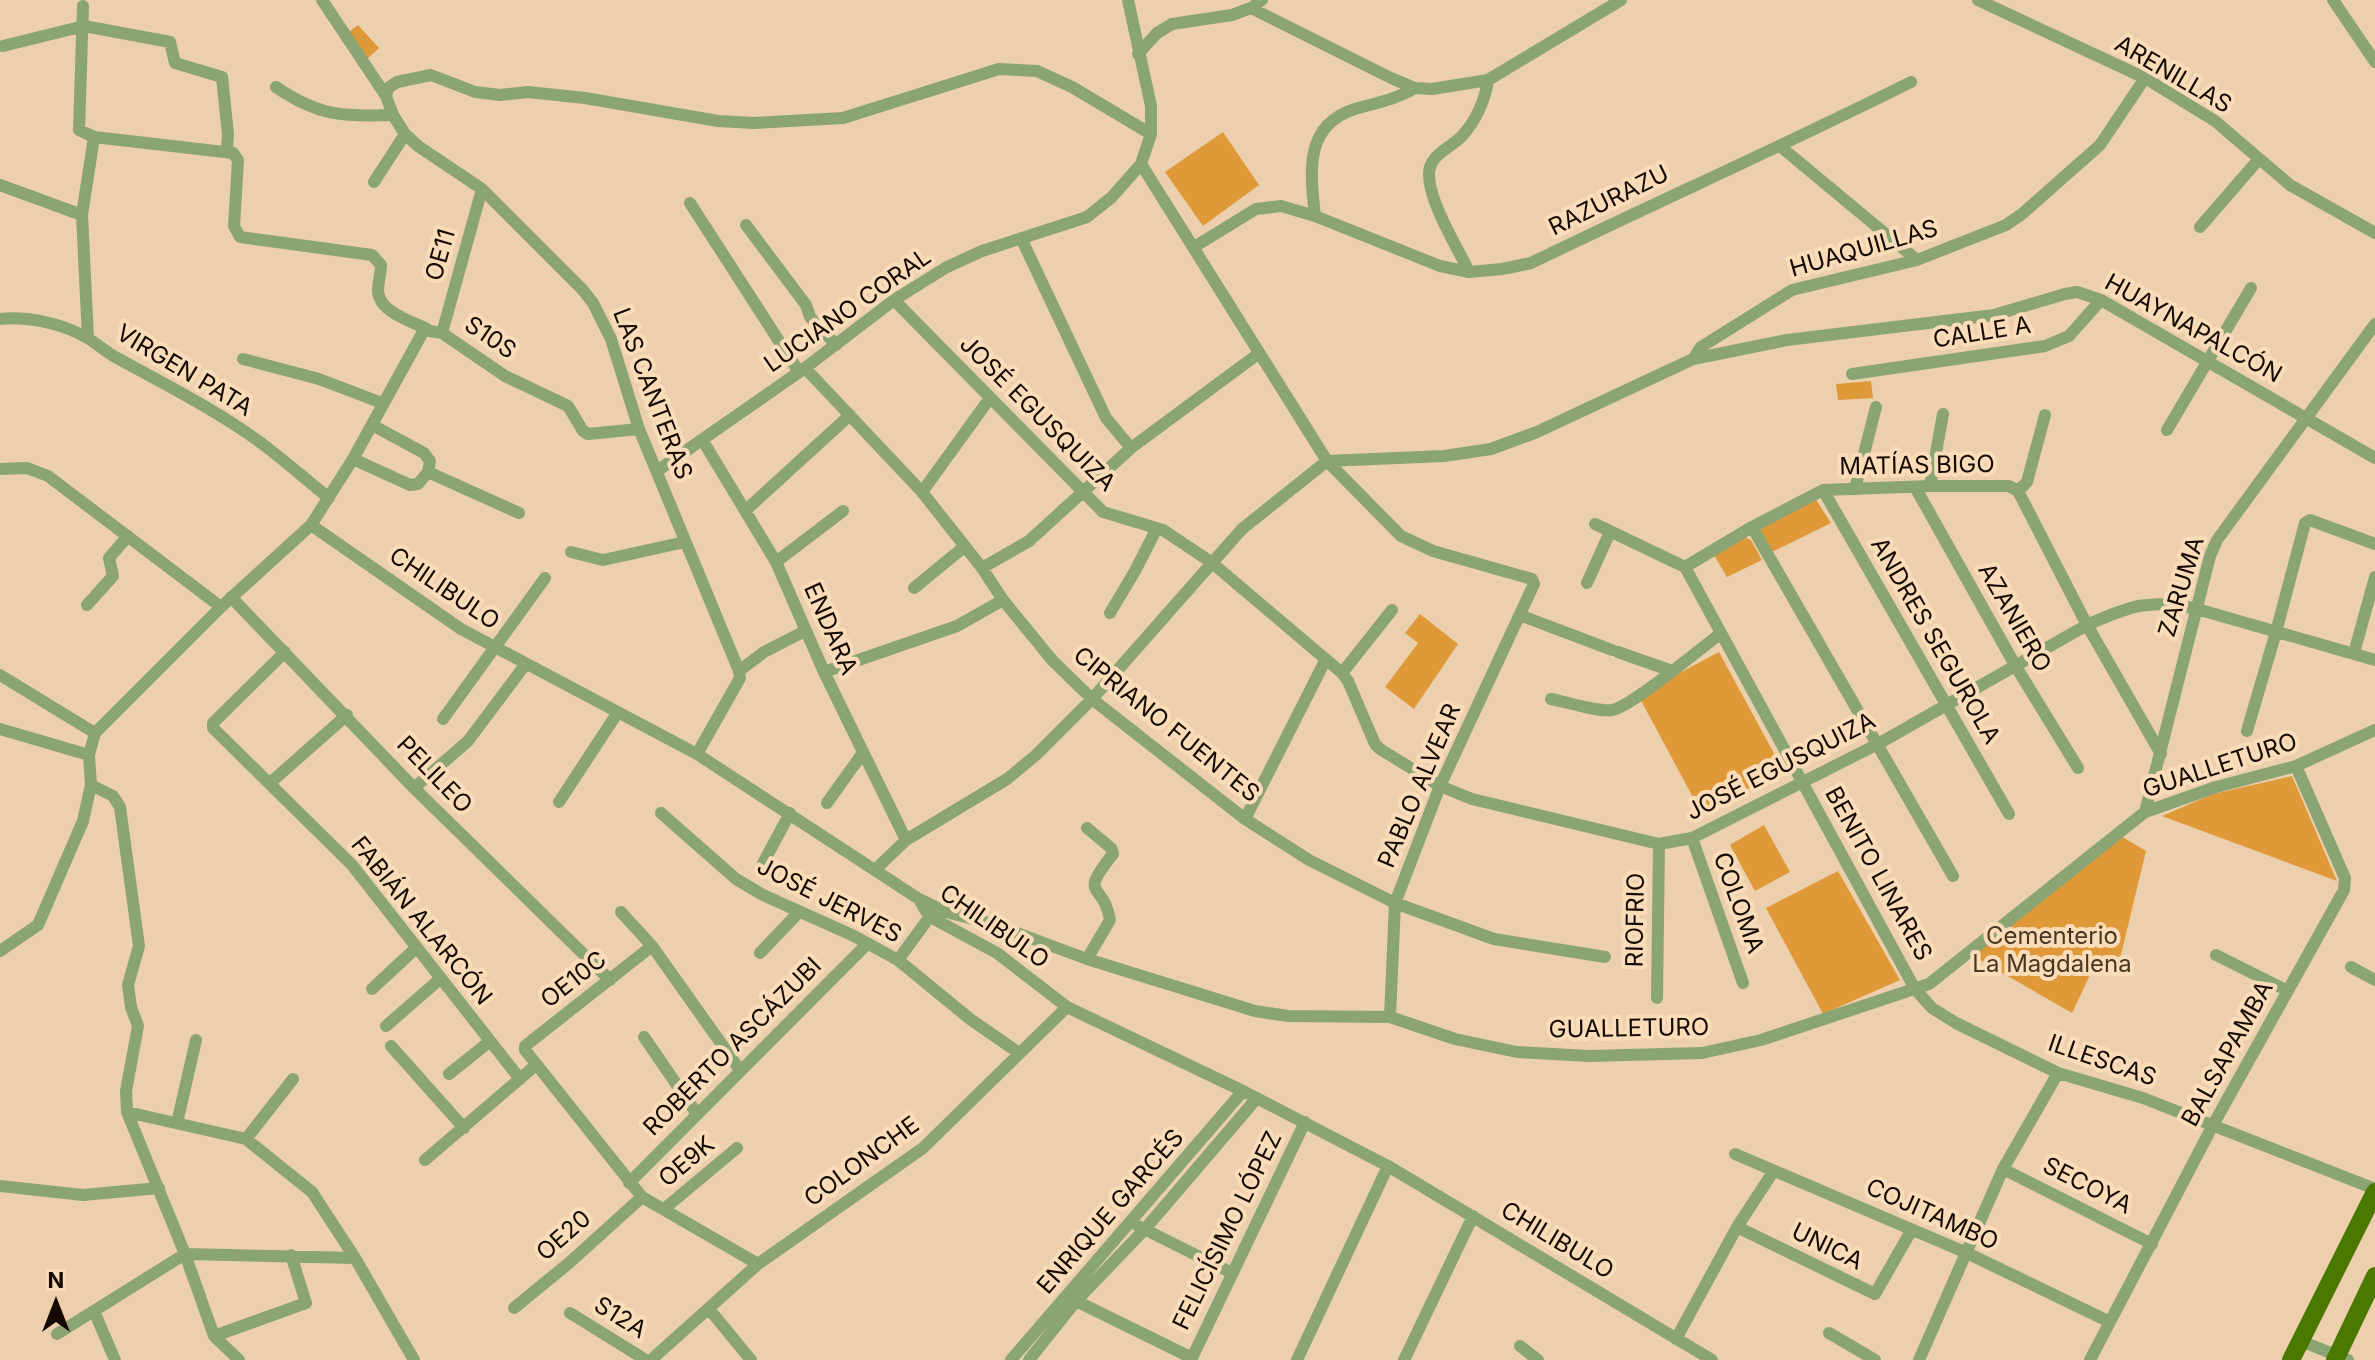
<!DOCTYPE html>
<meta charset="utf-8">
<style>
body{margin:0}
#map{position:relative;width:2375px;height:1360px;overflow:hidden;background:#eccfad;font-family:Inter,sans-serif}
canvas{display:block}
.north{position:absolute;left:16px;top:1264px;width:80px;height:80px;-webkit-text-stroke:6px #fadcb9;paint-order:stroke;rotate:0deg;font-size:22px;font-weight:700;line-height:32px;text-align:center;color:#140a01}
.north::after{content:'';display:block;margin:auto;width:28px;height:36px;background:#140a01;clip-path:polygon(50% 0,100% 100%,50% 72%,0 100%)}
</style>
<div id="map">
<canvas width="2375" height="1360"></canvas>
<div class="north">N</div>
</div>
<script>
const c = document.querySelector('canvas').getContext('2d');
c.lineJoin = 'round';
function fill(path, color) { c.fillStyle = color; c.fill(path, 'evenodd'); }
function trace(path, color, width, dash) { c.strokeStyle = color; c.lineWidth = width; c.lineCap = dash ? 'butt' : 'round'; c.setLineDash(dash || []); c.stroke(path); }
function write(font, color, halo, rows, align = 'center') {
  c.font = font + ' Inter,sans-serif'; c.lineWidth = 8; c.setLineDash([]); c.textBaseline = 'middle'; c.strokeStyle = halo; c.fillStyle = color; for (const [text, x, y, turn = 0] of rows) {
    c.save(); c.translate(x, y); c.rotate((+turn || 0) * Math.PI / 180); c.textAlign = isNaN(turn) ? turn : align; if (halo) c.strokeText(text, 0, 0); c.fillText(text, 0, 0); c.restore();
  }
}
fill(new Path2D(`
 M358,25L379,48L366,60L346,34Z
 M1223,132L1259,185L1203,226L1165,172Z
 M1871,381L1873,398L1838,400L1836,384Z
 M1813,495L1831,523L1768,554L1755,525Z
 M1744,537L1751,540L1762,560L1727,577L1714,555Z
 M1420,614L1458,644L1414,709L1385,687L1418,643L1405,633Z
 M1719,652L1783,770L1702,814L1638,695Z
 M2292,776L2337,881L2162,816L2213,794Z
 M1764,825L1790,872L1755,891L1730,845Z
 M2121,836L2146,851L2119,963L2098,958L2072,1013L1973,956Z
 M1838,871L1900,980L1823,1014L1766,908Z`), '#df9938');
trace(new Path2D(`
 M322,0L386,96
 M1978,0L2145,78L2215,121L2290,185L2375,233
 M2333,0L2375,62
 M83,6L79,130L94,137L233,153L238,160L234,226L240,237L372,255L381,265C381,274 378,282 378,291C379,312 411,321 427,329
 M1251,8L1391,78L1415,88L1432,89L1488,80L1621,0
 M3,46L84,26L170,42L175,63L222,77L228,134L227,150
 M1138,54L1157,33L1172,24L1232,15L1251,8L1262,0
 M276,87C318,116 344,117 393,115
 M1781,147L1917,260
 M1141,164L1327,461L1401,536L1433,551L1532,579L1534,584L1440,786L1395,903L1390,1017
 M374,182L405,134
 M0,185L82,215
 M690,203L799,372
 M1315,216C1310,172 1304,125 1355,109C1376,103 1397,99 1415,88
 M746,225L806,305L810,317L836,345
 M2200,227L2259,159
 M1021,238L1106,418L1131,448
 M1194,247L1256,209L1281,206L1315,216L1440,266L1469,272L1502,269L1531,263C1657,202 1785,145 1911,82
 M1469,272C1457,246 1428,201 1429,173C1430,154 1451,148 1462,136C1476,121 1485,100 1488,80
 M894,300L1103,512L1163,530L1211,562L1342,673L1348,681L1375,744L1380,749L1440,786L1472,799L1659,844L1692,838L1878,744L2087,625C2129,606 2151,598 2197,609L2375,660
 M0,319C28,316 65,324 89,339C99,345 108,354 119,359C166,385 214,409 257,440C282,458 305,479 329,498
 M442,333L482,189
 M88,338L82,215L94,137
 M243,359L319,379L382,403
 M1693,359L1787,340L1994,315L2065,294L2077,292L2101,300L2375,458
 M805,368L922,492L982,568L1003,600L1052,660L1092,699L1245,819L1309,860L1395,903L1494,939L1605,957
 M1852,374L2045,346L2069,336L2101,300
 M2167,430L2251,288
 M703,441L776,562L824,672L906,840
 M353,459L410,485L418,484L428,472L430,461L424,453L372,425
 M1327,461L1444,456L1491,449L1537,432L1693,359L1701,347L1792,290L1917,260L2006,225L2022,214L2100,145L2145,78
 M0,469L27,468L48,476L221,607
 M657,471L805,368L894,300L947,267L982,251L1087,217L1112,197L1141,164L1151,134V106L1128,0
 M428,472L519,513
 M1930,486L1943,414
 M1915,487L2015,665L2078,768
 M1855,489L1876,407
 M1823,490L2009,814
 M2018,491L2027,482L2045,415
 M922,492L990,398
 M746,510L850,415
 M1595,524L1685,567
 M311,525L461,629L697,754L919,899L925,910L936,920L997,953L1067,1007L1243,1091L1388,1166L1712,1360
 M1752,527L1953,876
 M571,552L603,560L685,542
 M776,562L843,511
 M982,568L1029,541L1131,448L1258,354
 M1587,583L1610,532
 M914,588L964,547
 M231,597L414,788L610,980
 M87,605L113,576L109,558L128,536
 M1110,613L1135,571L1157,528
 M1522,616L1612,650
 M285,652L213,723V728L352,865L520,1079
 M1618,652L1672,671
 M2354,653L2375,577
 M739,671L764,652L805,631
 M824,672L957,626L1003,600
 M1342,673L1392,610
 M0,675L95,733
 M1551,699C1567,702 1597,712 1612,710C1631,707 1701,648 1720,634
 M443,719L545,578
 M0,729L89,755
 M2247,731L2276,632L2305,523L2310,520L2375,544
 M697,754L740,678L739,671L639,429L611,339L593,303L582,289L482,189L418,146L405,134L393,115L386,96L388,88L397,82L431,75L475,92L500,95L528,92L585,98L718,121L754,123L843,118L999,69L1037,71L1072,87L1151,134
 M2161,754L2087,625L2018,491L2009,486H1930L1823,490L1752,527L1685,567L1915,989L1932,1008L1956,1023L2058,1073L2143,1098L2375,1189
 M270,783L347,715
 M91,785L113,796L120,807L139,946L128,985L131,1007L138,1026L126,1091L127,1112L185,1254L214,1336L239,1360
 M414,788L468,741L525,665
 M559,802L618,712
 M827,803L862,754
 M2145,812L2210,556L2217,540L2375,324
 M661,813L736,879L763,895L854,936L898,960L970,1019L1019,1053
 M1245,819L1326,659
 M1087,828L1111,848L1113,854C1077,899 1104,881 1110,920L1087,959
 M1692,838L1743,983
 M761,867L790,813
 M876,869L906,840L1007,779L1036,755L1092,699L1242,529L1327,461
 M919,899L946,912L993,924L1087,959L1255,1011L1288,1016L1390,1017L1455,1039L1517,1052L1589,1056L1702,1053L1761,1040L1929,984L2145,812L2216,787L2296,766L2375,730
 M621,912L652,946L740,1070
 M652,946L525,1046V1050L642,1197L758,1264
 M0,951L38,925L83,821L91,785L89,755L95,733L221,607L311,525L353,459L424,330L442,333L505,376L568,406L583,431L588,434L639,429
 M760,953L799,912
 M2216,955L2288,991
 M898,960L931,915
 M2351,967L2375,980
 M372,989L416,948
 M1657,998L1659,844
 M386,1026L440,979
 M644,1037L697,1114
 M391,1046L464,1128
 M449,1074L489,1042
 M127,1112L246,1139L312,1192L355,1258L414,1360
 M177,1123L196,1040
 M246,1139L293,1079
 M1735,1154L1967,1253L2110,1322
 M425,1160L536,1065
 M2003,1169L2152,1244
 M629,1183L867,944
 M0,1186L83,1195L159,1188
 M664,1209L737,1148
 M1138,1226L1232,1273
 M1737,1227L1875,1294L1911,1231
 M1070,1298L1192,1358
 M514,1308L569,1263L642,1197
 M709,1309L751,1360
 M94,1311L115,1360
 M570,1313L646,1360
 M1829,1333L1875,1360
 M57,1334L185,1254L355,1258
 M214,1336L306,1303L291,1255
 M1676,1339L1737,1227L1773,1172
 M2301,1341L2348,1360
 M1520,1346L1538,1360
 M651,1360L758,1264L923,1148L1067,1007
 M1011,1360L1243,1091
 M1029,1360L1076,1301L1145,1229L1257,1098
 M1191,1360L1305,1122
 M1297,1360L1388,1166
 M1404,1360L1473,1216
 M1919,1360L2003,1169L2058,1073
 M2090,1360L2213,1125L2344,890L2345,878L2296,766`), '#8aa473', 12);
trace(new Path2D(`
 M2291,1360L2375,1192
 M2335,1360L2375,1276`), '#4b7900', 18);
write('24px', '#140a01', '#fadcb9', [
 ["ARENILLAS",2173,75,30],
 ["RAZURAZU",1609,201,-26],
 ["HUAQUILLAS",1864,249,-16],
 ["OE11",441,255,-74],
 ["LUCIANO CORAL",848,311,-35],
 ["HUAYNAPALCÓN",2193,329,29],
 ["CALLE A",1982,333,-9],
 ["S10S",490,338,34],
 ["VIRGEN PATA",184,371,31],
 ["LAS CANTERAS",652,394,69],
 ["JOSÉ EGUSQUIZA",1037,414,45],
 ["MATÍAS BIGO",1917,466,-1],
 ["ZARUMA",2182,587,-73],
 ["CHILIBULO",444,589,34],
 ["AZANIERO",2014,618,60],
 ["ENDARA",830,629,66],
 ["ANDRES SEGUROLA",1935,641,60],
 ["CIPRIANO FUENTES",1166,725,39],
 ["GUALLETURO",2220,766,-18],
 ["JOSÉ EGUSQUIZA",1781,767,-27],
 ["PELILEO",434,775,46],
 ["PABLO ALVEAR",1420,786,-67],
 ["BENITO LINARES",1878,874,61],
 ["JOSÉ JERVES",829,901,27],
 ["COLOMA",1738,903,70],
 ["RIOFRIO",1636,920,-89],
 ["FABIÁN ALARCÓN",421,921,51],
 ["CHILIBULO",994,927,35],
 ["OE10C",574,980,-38],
 ["GUALLETURO",1629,1029,-1],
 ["ROBERTO ASCÁZUBI",733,1047,-45],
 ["BALSAPAMBA",2228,1054,-61],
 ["ILLESCAS",2102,1061,19],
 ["OE9K",687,1162,-40],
 ["COLONCHE",862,1162,-36],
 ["SECOYA",2087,1186,27],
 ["ENRIQUE GARCÉS",1111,1212,-49],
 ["COJITAMBO",1932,1215,24],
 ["FELICÍSIMO LÓPEZ",1228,1231,-64],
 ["OE20",564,1236,-41],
 ["CHILIBULO",1557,1241,31],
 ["UNICA",1827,1247,26],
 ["S12A",620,1318,32]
]);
write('24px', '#473723', '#fadcb9', [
 ["Cementerio",2052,937],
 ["La Magdalena",2052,965]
]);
</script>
